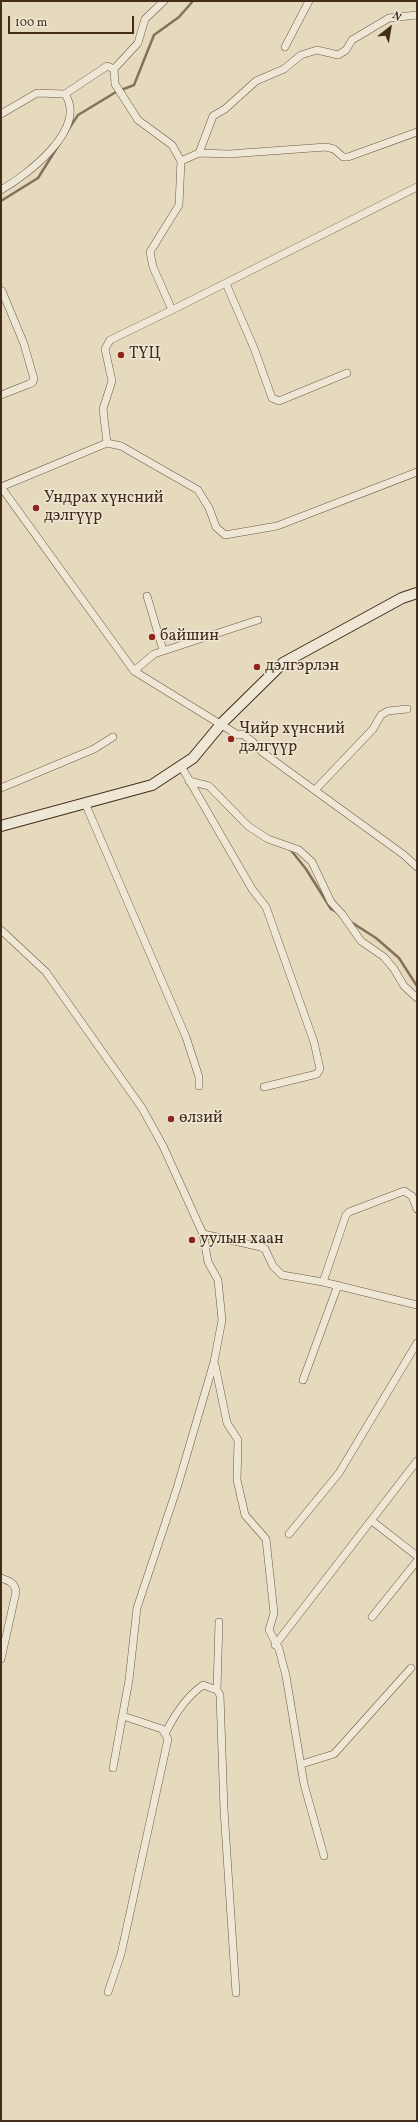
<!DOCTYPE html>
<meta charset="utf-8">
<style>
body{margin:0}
#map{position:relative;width:418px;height:2122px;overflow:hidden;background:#e6dabe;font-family:Vollkorn,serif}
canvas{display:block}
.frame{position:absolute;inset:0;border:2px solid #442c1b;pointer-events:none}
.north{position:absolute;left:370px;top:8px;width:40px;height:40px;-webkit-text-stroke:3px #efe7d5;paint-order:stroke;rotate:31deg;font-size:11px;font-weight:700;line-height:16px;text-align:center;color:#442c1b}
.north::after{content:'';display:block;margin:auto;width:14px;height:18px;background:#442c1b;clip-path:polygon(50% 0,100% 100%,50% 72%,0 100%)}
.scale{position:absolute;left:8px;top:16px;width:126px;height:18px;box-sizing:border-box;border:2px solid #442c1b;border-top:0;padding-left:5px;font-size:12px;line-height:14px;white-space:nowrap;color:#442c1b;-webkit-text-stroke:3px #efe7d5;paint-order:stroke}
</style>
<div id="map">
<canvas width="418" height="2122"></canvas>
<div class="frame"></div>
<div class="north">N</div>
<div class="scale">100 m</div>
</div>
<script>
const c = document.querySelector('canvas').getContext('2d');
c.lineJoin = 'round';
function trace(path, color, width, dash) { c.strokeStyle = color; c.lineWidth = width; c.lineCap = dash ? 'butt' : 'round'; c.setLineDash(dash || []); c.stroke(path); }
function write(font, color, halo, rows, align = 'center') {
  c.font = font + ' Vollkorn,serif'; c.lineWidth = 3; c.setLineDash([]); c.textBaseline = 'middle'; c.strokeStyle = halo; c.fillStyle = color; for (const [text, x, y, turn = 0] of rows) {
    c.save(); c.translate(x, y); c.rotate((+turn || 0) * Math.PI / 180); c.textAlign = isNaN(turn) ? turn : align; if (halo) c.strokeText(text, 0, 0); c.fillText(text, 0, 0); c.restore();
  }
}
trace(new Path2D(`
 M66,133L78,115L116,92L134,85L154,35L179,17L193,1
 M1,201L38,178L60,143
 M290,849L306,869L331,909L337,912
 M351,922L376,938L399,958L417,986`), '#84715c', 2.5);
const street = new Path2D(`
 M164,1L145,19L138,43L114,69L115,84L138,120L172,145L181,161
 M285,47L309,1
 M1,114L37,93L65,94L107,66L114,69
 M199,153L213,116L225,109L256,81L284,69L301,55L317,50L338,55L346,50L352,40L389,18L417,15
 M1,190C27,175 88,129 65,94
 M224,284L227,286L254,348L272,398L279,401L347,373
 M172,310L153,267L150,252L179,205L181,161L199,153L229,154L326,147L334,149L343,157H348L417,132
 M1,395L29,384L33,382L34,379L24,344L2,291
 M107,443L103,409L112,381L105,349L110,340L172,310L417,187
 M1,487L134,671L238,735L242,734L252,741L262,752L404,855L417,867
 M1,487L107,443L121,446L198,490L209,508L216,527L225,535L277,526L417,472
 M147,596L163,650
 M134,671L154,654L258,620
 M181,766L252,889L266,907L314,1042L320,1069L317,1074L264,1087
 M189,781L209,786L248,826L268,839L299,850L312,862L331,902L342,914L361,941L384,957L394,969L404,986L417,998
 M1,788L94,749L113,737
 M315,790L373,729L381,715L388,711L407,709
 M85,803L186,1037L199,1077V1086
 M1,930L46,972L142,1108L163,1146L203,1234L208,1262L218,1280L222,1320L214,1362L177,1488L137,1608L129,1680L113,1768
 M203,1234L261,1247L265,1249L273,1266L282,1275L323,1282L417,1305
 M323,1282L346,1215L349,1212L404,1191L412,1196L417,1209
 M215,1365L227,1423L238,1440L237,1480L245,1515L266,1539L274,1613L269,1630L279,1649L286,1676L304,1784L324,1856
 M303,1380L338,1285
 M372,1521L417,1556
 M289,1534L339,1473L417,1343
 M1,1578C10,1581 15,1583 16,1592L1,1659
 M372,1617L417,1561
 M275,1645L417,1461
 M217,1690L219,1622
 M166,1732C175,1714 186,1697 203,1685L217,1690L220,1695L224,1810L236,1993
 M302,1764L334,1754L411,1668
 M108,1992L121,1954L168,1739L162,1729L123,1716`);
const secondary = new Path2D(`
 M1,826L152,785L193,758L222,723L283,663L402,598L417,593`);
trace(street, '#6c5844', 8);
trace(secondary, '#442c1b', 12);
trace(street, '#efe7d5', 7);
trace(secondary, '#efe7d5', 10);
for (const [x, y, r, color] of [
 [121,355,4,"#8f2418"],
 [36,508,4,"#8f2418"],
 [152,637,4,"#8f2418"],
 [257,667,4,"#8f2418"],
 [231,739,4,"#8f2418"],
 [171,1119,4,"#8f2418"],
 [192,1240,4,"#8f2418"]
]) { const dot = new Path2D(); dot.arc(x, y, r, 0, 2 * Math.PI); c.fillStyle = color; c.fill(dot); trace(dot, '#efe7d5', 1.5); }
write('16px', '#442c1b', '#efe7d5', [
 ["ТҮЦ",129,355],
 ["Ундрах хүнсний",44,499],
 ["дэлгүүр",44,517],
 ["байшин",160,637],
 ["дэлгэрлэн",265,667],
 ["Чийр хүнсний",239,730],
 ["дэлгүүр",239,748],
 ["өлзий",179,1119],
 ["уулын хаан",200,1240]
], 'left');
</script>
